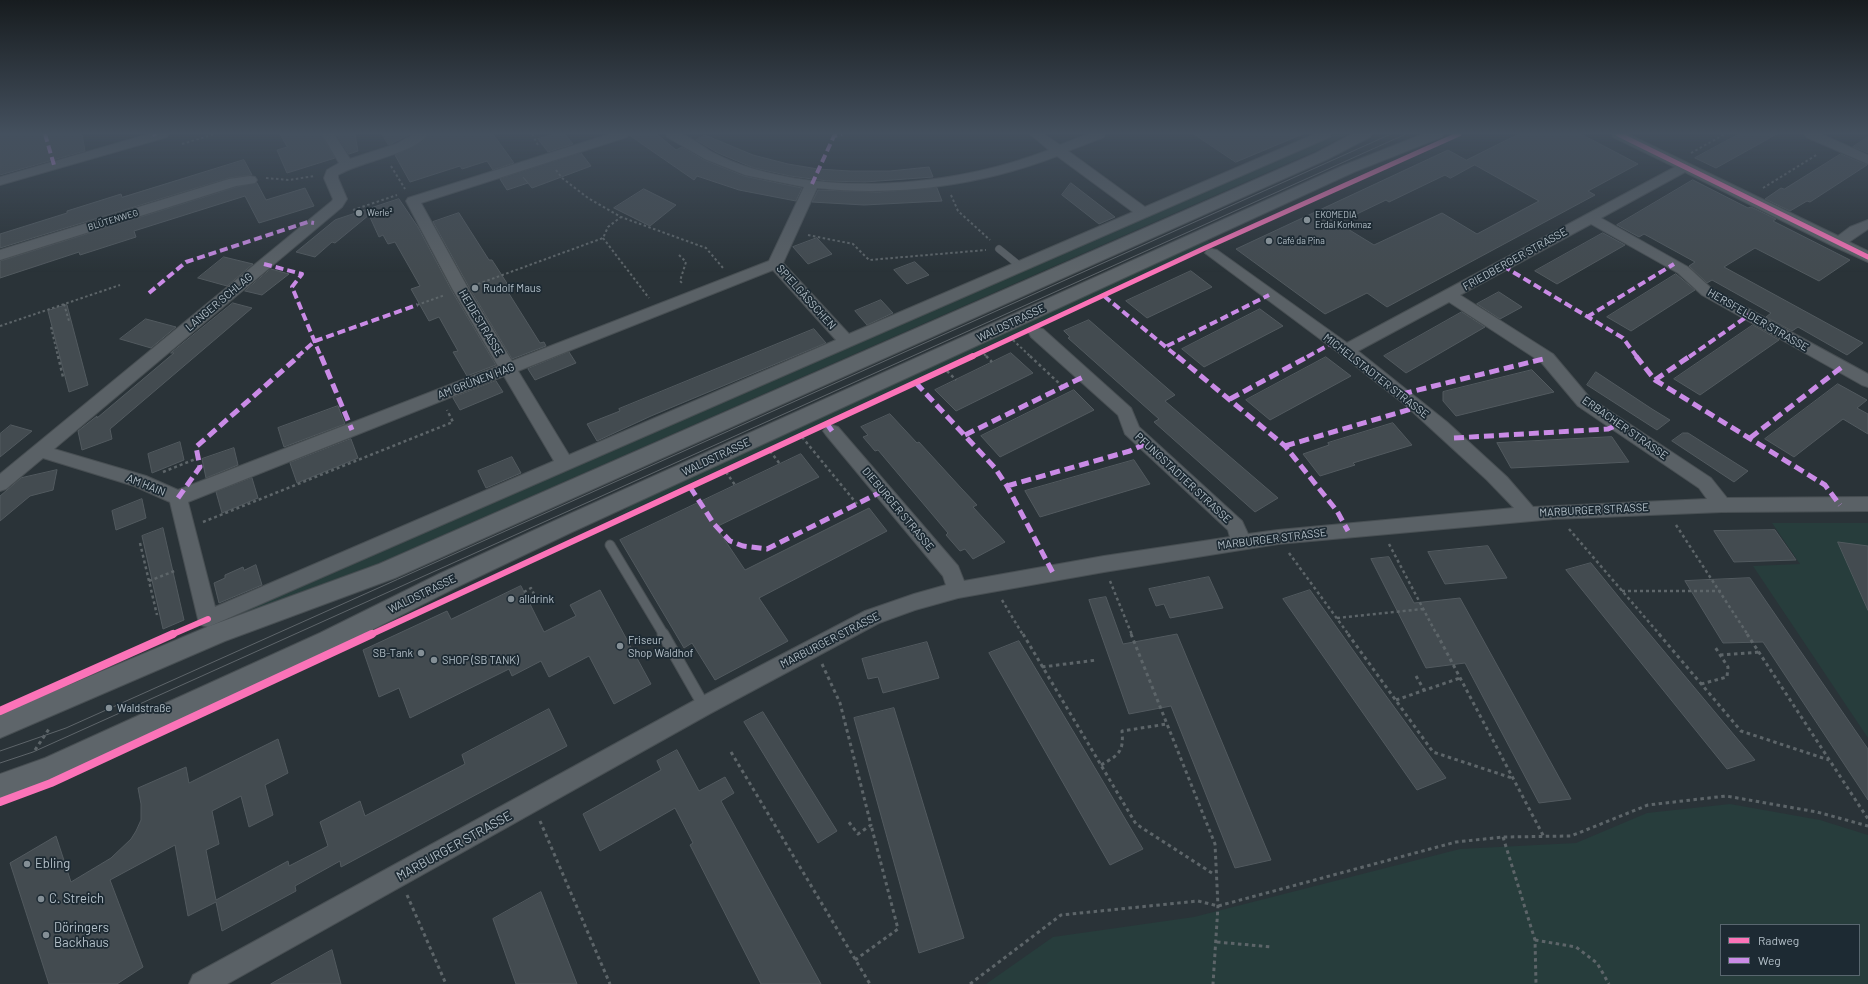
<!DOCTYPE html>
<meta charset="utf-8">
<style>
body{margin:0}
#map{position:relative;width:1868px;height:984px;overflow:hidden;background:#2a3338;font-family:Barlow,sans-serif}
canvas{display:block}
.legend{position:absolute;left:1720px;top:924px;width:140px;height:52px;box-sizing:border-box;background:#1d2a33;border:1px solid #59666f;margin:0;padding:5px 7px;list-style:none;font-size:12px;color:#b4c0c9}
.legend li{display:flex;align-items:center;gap:8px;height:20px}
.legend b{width:20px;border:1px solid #59666f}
</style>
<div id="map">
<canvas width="1868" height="984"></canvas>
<ul class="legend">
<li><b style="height:5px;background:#fb73b8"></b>Radweg</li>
<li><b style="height:5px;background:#ca8be6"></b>Weg</li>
</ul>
</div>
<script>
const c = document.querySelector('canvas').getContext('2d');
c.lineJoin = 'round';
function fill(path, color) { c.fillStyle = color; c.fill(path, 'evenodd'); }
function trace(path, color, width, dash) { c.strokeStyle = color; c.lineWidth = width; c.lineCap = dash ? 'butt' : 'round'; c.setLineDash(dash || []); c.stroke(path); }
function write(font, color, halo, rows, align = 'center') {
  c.font = font + ' Barlow,sans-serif'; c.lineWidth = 3.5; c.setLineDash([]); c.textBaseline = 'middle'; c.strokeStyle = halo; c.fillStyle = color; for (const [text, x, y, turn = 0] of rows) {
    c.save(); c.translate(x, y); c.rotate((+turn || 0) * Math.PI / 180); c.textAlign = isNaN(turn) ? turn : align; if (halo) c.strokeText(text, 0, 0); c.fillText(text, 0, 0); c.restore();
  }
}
fill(new Path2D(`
 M1335,134H1349L1316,151L377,564L214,624V622Z
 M1207,240L1211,243L614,518L635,503Z
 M1772,523H1868V738L1753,566L1800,564Z
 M1730,804L1820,820L1868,835V984H986L1053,937L1194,917L1460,849L1576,843L1647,813ZM1721,925H1859V975H1721Z`), '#273d3c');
const building = new Path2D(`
 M0,134H82L85,151L0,175Z
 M280,134H321L335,158L287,173L277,150L287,147Z
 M336,134H355L358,151L349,154Z
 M382,134H411L389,145Z
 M429,134H493L514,163L493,170L487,161L462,169L460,166L410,182L395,155L422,142Z
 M554,134H565L573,144L548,152L538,139Z
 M629,134H657L676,150L682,147L704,160L744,176L802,188L796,201L739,190L697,176L694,180L629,135Z
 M1194,134H1303L1236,162Z
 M1519,134H1581L1638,164L1588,191L1595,195L1387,307L1367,293L1325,314L1236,249L1448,150L1466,160ZM1475,165L1539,201L1477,234L1442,213L1374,245L1338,223L1386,200L1389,202L1445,175L1450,178Z
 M1739,134H1777L1716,168L1695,158Z
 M705,135L753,155L788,164L818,169L850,171H890L929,167L933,177L865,182L827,181L790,176L754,168L718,153L696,140Z
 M1868,137V153L1853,147Z
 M581,153L591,166L532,188L523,177L528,183L507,190L500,179Z
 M1841,154L1867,165L1810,202L1807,201L1790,211L1765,199L1781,188L1784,189Z
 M244,160L252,175L229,178L0,248V234L67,213V211L121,194L122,197Z
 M1693,180L1748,208L1751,207L1776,219L1773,221L1850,260L1819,281L1755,248L1724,267L1863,343L1847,355L1798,327L1792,331L1766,317L1771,313L1712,280L1707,283L1689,266L1695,262L1644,234L1639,237L1617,225Z
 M257,183L266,200L305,188L314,206L259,223L245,196L134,231L136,237L80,255L79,252L0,278V261L236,187Z
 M1071,183L1115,217L1099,224L1062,195Z
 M937,188L942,201L864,205L812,202L818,190L878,192Z
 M644,189L676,205L650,226L614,208Z
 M399,199L418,227L452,291L496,365L467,376L453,352L458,351L439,317L429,321L411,289L420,286L395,242L388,244L383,235L379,237L369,215L335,243L332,242L315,257L296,252L335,220Z
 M459,213L489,260H492L512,291L508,292L540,343L544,342L546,346L512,359L470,289L433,222Z
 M1603,233L1625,245L1557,284L1535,271Z
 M817,238L832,254L808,264L793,247Z
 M224,257L253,264L227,286L198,278Z
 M915,262L929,275L907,284L894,270Z
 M271,269L289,274L262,295L245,291Z
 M1191,271L1212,287L1147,318L1126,301Z
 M1676,274L1695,290L1631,331L1607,317Z
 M1499,292L1522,307L1500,319L1477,304Z
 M881,300L893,313L867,325L855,311Z
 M233,303L252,308L110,429L112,439L82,450L78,431L97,416V418L174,353H171Z
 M67,305L88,385L69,392L48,311Z
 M1260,309L1283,326L1204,367L1182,349Z
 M1462,312L1485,327L1406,373L1384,356Z
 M146,319L176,327L151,348L120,339Z
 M1089,320L1175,395L1165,401L1278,498L1255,512L1154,422L1159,419L1068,338L1070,337L1064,331Z
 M1753,325L1779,340L1700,395L1674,379Z
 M814,329L826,343L651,416L597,441L587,424L620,411L619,409Z
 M569,352L576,363L535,380L528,369Z
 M1011,353L1033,373L956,411L935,390Z
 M1326,357L1351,376L1270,420L1246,400Z
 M1532,370L1554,392L1456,416L1443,401V392Z
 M1596,372L1652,409L1670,420L1657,430L1587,385Z
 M496,381L503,392L460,410L453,398Z
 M1838,384L1867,400L1857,408L1868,414V434L1843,419L1794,457L1765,439Z
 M1074,390L1094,410L1000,457L981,436Z
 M338,406L345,424L284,447L278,428Z
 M890,414L917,443L919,442L961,488L977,505L973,507L1005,542L973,559L965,549L960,551L946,535L948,533L878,450L875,451L863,437L868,435L861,427Z
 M1393,423L1412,445L1353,463L1355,465L1320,476L1303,454L1329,445L1328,443Z
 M11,425L32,431L0,457V434Z
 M1683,433H1688L1748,471L1734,482L1672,441Z
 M1612,437L1629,462L1511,468L1497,443Z
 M351,439L358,458L297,483L290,463Z
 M180,442L184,460L152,473L148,454Z
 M234,448L238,465L206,478L202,459Z
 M801,454L819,477L716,527L745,570L869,508L887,531L759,598L788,641L715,680L692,643L684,648L620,540Z
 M512,457L521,473L486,488L478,471Z
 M1134,460L1150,484L1040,517L1025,491Z
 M57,470L53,490L30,496L0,521V496L21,478Z
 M252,478L258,498L222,513L216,492Z
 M142,499L146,518L116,530L112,511Z
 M163,528L184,620L163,629L142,536Z
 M1775,530L1796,560L1734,562L1714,531Z
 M1838,542L1868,546V610Z
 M1488,546L1507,578L1445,584L1428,552Z
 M1389,557L1414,603L1460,598L1571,799L1539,803L1465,663L1426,668L1371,559Z
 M1591,563L1622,601L1755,760L1727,769L1566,570Z
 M256,565L262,585L219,603L214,583L225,578V575L243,567L244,570Z
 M1209,577L1223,608L1170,618L1164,604L1156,606L1149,589Z
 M1750,578L1868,749V800L1763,642L1723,643L1685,581Z
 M521,586L544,632L576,616L570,605L600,590L651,684L614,704L589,656L549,677L541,661L512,676L509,669L410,718L399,688L379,697L363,650L447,611L451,619Z
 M1310,590L1373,678L1446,778L1417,790L1283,599Z
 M1106,597L1123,644L1177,634L1271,860L1235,868L1171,706L1129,714L1089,600Z
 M1019,641L1076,736L1143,849L1110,865L989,653Z
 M927,642L939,678L883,693L878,677L868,679L862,659Z
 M894,708L964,938L919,953L854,718Z
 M549,709L567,746L341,867L340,861L295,886L296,891L222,931L216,902L188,916L175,845L110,880L143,967L117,984H49L10,863L56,836L71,882L111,858L131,839L136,831L141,820V804L138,788L186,767L189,783L278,739L288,773L265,785L273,815L249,827L241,796L212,811L219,844L206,850L216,900L288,861L289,866L328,846L320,822L360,801L365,816L465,764L462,755Z
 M763,712L837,831L818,843L744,722Z
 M677,750L699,791L725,777L734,793L721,801L821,984H761L690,845L693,843L675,808L600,851L583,814L661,770L657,761Z
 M541,892L563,948L577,984H516L493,919Z
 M332,950L341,984H271Z`);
fill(building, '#434b50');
trace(building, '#525a5f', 1);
const laneFar2 = new Path2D(`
 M999,249L1020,266`);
const laneFar1 = new Path2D(`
 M610,545L664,635`);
const lane = new Path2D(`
 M663,634L704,706`);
const street = new Path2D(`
 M149,134H168L167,137L0,185V177Z
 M322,134H334L350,159L396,144L414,134H428C414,154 361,161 338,175V178L347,199L342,207L54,449L146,476L178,490L498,366L453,290L406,201L408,198L610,134H628L627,137L421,203L469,290L512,361L769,261L804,187L745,175L705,159L667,137L666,134C670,134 677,133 681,134C691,137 703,147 712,152C725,159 741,165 754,169C846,196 961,184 1049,150L1030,134H1044L1060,145L1088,134H1105L1104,137L1068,151L1145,207L1315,134H1331L1330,137L208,627L201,625L198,619L170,502L134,486L43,458L6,489L0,491V474L332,201L333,199L324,178L327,170L339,163ZM1057,156L1133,212L849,334L783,263L817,188C897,197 982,185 1057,156ZM773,270L836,340L569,455L518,371ZM504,376L554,461L215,607L188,502Z
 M1612,134H1628L1838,236L1850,227L1868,220V229L1849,242L1868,251V262L1833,246L1685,172L1601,218L1688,267L1712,289L1868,374V387L1862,385L1702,295L1678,273L1591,224L1460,295L1553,354L1590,398L1711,478L1727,498L1868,497V511L1722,512L1554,519L1278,544L1104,572L958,598L915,610L879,623L711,713L227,984H189L193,975L697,699L865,611L914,594L946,585L943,576L826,435L823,431L826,427L832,425L838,427L958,566L964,581L1104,556L1230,537L1228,530L1125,434L1118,415L1031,337L1029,333L1031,329L1037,328L1043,329L1131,408L1139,427L1242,521L1248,534L1278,530L1514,508L1487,480L1404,404L1339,353L1205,253L1207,250L1212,249L1217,250L1347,343L1675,167L1613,137ZM1449,302L1541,362L1578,406L1699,488L1707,499L1533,507L1507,477L1447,422L1358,351Z
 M1805,134H1821L1868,155V164L1806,137Z
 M250,176L255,177L257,180L255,183L236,186L0,260V250L229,179Z`);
const secondary = new Path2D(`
 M1352,134H1372L1370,137L1328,159L395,578L225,641L0,738V714L207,627L379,564L1316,153Z
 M1423,134H1444L1442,137L1354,172L570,533L455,588L338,647L61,778L0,800V774L45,758L320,633L439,574L554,521L1342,166Z`);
trace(laneFar2, '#484f53', 8);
trace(laneFar1, '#484f53', 11);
trace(lane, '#484f53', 13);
trace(street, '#484f53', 2);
trace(secondary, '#484f53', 2);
trace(new Path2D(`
 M532,134L539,147
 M182,144L215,134
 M1691,153L1725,134
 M391,166L405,189
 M556,170L562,178L588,198L621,217L706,248L723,268
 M266,178L289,180L314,176
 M1763,188L1818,154
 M951,195L958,211L990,240
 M353,210L397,195
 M808,235L853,244L869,260L986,250
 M603,238L649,298
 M679,255L686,262L680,281L683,284
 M478,284L603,238L608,227L621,217
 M64,304L69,321
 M417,305L445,295
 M0,326L120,285
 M51,327L58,357
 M1013,340L1031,357
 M984,354L987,357`), '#5d6569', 2, [2.5, 2.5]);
trace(new Path2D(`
 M58,356L63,377
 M986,356L992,362
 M1030,356L1063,387
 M947,371L956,380
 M802,437L857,504
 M770,451L780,464
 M163,472L198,458
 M726,472L735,485
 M203,522L453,422L447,410
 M1676,525L1748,635
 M1569,529L1660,635
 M140,543L157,615
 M1389,544L1437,635
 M1289,553L1349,635
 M149,581L177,570
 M1110,581L1132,635
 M1622,591H1721
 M524,592L531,588L534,594
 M1002,600L1023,635
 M1337,618L1423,609`), '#5d6569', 2.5, [3, 3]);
trace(new Path2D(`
 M1023,634L1136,824L1215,875
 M1131,634L1215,844L1218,906L1213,984
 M1348,634L1433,752L1512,778
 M1437,634L1544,837
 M1659,634L1741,731L1829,760
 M1747,634L1868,819
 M1720,655L1760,652
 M822,664L840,703L871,825L858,834L848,821
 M1042,667L1097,660
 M1416,676L1424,690
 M1701,684L1727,677L1728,667L1715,647
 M1396,700L1460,678
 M35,750L49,729
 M731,752L870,984
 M1101,765C1118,755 1124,753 1122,731L1167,724
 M540,821L610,984
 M1503,837L1535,940L1536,984
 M407,895L446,984
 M1535,940L1576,947L1597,963L1609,984
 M1217,942L1272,947
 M855,960L898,929L871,825
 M970,984L1061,915L1198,901L1218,906L1456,842L1503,837L1571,836L1648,805L1726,796L1817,812L1868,826`), '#5d6569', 3, [3.5, 3.5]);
trace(laneFar2, '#5a6166', 7);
trace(laneFar1, '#5a6166', 9);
trace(lane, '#5a6166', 11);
fill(street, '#5a6166');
fill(secondary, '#5e656a');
trace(new Path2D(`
 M0,751L66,728L1391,134
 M0,763L33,752L1406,134`), '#5e656a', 1);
trace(new Path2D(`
 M45,134L54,165
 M154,134L155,136
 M812,184L834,136L842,134
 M264,264L302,274L292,287L321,357
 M1503,266L1623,338L1637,357
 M149,293L186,262L308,222L314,223
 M1104,296L1178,357
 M1587,317L1674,264
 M1167,346L1269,295
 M297,357L315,341L417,305
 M1307,357L1334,342
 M1689,357L1749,315`), '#ca8be6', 4, [8, 4]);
trace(new Path2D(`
 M321,356L352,430
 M1177,356L1285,446L1337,511L1348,531
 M1636,356L1655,380L1825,485L1840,505
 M1655,380L1690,356
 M916,383L995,468L1007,486L1053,573
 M1402,394L1547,358
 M1230,399L1309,356
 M827,424L832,431
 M965,435L1085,376
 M1454,438L1608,429L1617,425
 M1750,438L1842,367
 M1285,446L1418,407
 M1007,486L1130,451L1145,444
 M690,487L714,524L730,541L743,546L767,549L883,491
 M178,498L200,467L196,447L299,356`), '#ca8be6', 5, [10, 5]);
trace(new Path2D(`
 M1618,134L1868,257
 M971,357L1205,248L1459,134`), '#fb73b8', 5);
trace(new Path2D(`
 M171,635L208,619
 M370,635L973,356`), '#fb73b8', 6);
trace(new Path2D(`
 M0,711L173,634
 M0,802L51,783L372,634`), '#fb73b8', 8);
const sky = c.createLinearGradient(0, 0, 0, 272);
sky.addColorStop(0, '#171c1f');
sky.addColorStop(0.49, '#44505e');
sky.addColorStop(1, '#44505e00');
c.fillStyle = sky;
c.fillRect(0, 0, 1868, 272);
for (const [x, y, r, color] of [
 [359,213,4,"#848f96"],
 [1307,220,4,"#848f96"],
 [1269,241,4,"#848f96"],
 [475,288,4,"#848f96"],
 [511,599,4,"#848f96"],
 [620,646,4,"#848f96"],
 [421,653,4,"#848f96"],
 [434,660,4,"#848f96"],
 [109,708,4,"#848f96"],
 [27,864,4,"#848f96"],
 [41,899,4,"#848f96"],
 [46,935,4,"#848f96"]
]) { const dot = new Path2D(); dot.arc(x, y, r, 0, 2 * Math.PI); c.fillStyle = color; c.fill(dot); trace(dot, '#1d2a33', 1.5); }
write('9px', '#b4c0c9', '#1d2a33', [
 ["Werle²",367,213],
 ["EKOMEDIA",1315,215],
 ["Erdal Korkmaz",1315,225],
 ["Café da Pina",1277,241]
], 'left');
write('9px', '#b4c0c9', '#1d2a33', [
 ["BLÜTENWEG",113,220,-17]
]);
write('11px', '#b4c0c9', '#1d2a33', [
 ["FRIEDBERGER STRASSE",1515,259,-29],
 ["SPIELGÄSSCHEN",806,297,48],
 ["LANGER SCHLAG",219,302,-40],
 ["HERSFELDER STRASSE",1758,320,30],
 ["HEIDESTRASSE",481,323,59],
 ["WALDSTRASSE",1011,323,-25],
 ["MICHELSTADTER STRASSE",1376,376,38],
 ["AM GRÜNEN HAG",476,381,-21],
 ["ERBACHER STRASSE",1625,428,35],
 ["WALDSTRASSE",716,457,-25],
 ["PFUNGSTADTER STRASSE",1183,478,43],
 ["AM HAIN",146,485,22],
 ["DIEBURGER STRASSE",898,509,50],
 ["MARBURGER STRASSE",1594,510,-3],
 ["MARBURGER STRASSE",1272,539,-7],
 ["WALDSTRASSE",422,594,-26],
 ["MARBURGER STRASSE",830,640,-27]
]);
write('11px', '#b4c0c9', '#1d2a33', [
 ["Rudolf Maus",483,288],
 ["alldrink",519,599],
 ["Friseur",628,640],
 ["Shop Waldhof",628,653],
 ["SB-Tank",413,653,"right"],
 ["SHOP (SB TANK)",442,660],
 ["Waldstraße",117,708]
], 'left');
write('13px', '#b4c0c9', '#1d2a33', [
 ["MARBURGER STRASSE",454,846,-29]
]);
write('13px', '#b4c0c9', '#1d2a33', [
 ["Ebling",35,864],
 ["C. Streich",49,899],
 ["Döringers",54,928],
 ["Backhaus",54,943]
], 'left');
</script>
